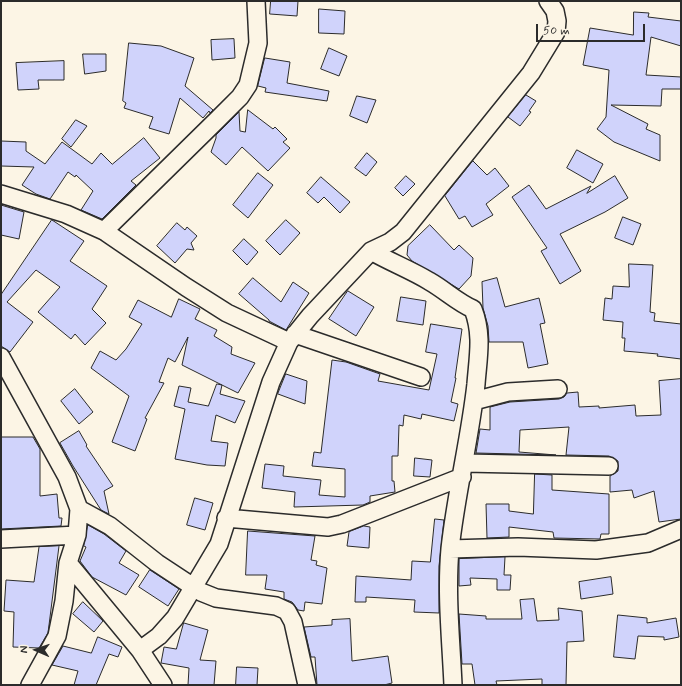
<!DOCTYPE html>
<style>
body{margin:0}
#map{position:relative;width:682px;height:686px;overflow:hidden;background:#fcf5e5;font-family:Mynerve,sans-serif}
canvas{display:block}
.frame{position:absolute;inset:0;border:2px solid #2b2b2b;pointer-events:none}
.north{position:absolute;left:16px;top:630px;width:40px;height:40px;-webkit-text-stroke:3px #fcf5e5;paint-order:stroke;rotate:272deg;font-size:11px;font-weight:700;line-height:16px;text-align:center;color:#2b2b2b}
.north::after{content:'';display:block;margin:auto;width:14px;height:18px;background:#2b2b2b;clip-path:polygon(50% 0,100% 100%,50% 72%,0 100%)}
.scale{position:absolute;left:536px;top:24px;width:109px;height:18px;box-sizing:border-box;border:2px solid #2b2b2b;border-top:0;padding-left:5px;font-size:12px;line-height:14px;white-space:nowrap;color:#2b2b2b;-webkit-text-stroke:3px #fcf5e5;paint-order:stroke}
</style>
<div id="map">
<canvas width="682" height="686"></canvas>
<div class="frame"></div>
<div class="north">N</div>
<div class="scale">50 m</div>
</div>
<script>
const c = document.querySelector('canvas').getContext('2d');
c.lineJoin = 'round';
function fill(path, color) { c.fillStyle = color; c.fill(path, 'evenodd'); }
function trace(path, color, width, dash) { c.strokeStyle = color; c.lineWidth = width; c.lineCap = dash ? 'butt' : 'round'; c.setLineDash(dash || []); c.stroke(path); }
const building = new Path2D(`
 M271,1H298L297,16L270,14Z
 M319,9L345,11L344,34L319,33Z
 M634,12L649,13L648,17L681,21V46L651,37L646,75L681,77V89H662L661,106L611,105L648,124L646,129L660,135V161L614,142L597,129L606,117L609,70L583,65L590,28L633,35Z
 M234,39L235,58L212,60L211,40Z
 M129,43L161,46L194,58L185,86L213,110L210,113L209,111L203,118L180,98L169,134L149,128L153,117L124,108L126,103L123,101Z
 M329,48L347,56L339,76L321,69Z
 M83,54H106V71L85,74Z
 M265,58L290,62L287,83L329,91L327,101L265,92L266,88L258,86Z
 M64,61V80H38L39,89L18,90L16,63Z
 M526,95L536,101L529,111L531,112L520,126L508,117Z
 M357,96L376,100L367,123L350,116Z
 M248,110L273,129L275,127L287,139L283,142L290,148L268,171L242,147L226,165L211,152L216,138V135L239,112L240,131L245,132Z
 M76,120L87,126L71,147L62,139Z
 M144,138L160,158L131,181L136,185L102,219L81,210L93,191L76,175L75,177L68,172L50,199L36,194L22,185L34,167L1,166V141L26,142V151L45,164L62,142L92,164L101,153L112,164Z
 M577,150L603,164L593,183L567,168Z
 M367,153L377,162L366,176L355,168Z
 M473,161L487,175L495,168L509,186L486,204L493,215L472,227L465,216L459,219L445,196Z
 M258,173L273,185L248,218L233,205Z
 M406,176L415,184L403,196L395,188Z
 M615,176L628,198L605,212L560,234L581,271L560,284L541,251L547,248L512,197L529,185L546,209L591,186L587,193Z
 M321,177L350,202L340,213L324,197L318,203L307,193Z
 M1,205L24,212L19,239L1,235Z
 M623,217L641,224L633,245L615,238Z
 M52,220L84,241L70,261L107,286L92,309L106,323L85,345L75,334L71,339L38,312L60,287L36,270L7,302L33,322L10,352L1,346V295Z
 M286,220L300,233L280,255L266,241Z
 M177,223L185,230L187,227L197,236L191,243L194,250L187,249L175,263L157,246Z
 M430,225L454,250L459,245L473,258L471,276L459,289L412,261L407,255L408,246Z
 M244,239L258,252L247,265L233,251Z
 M629,264L653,265L650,312L655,313L654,321L681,324V359L657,356L658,354L624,351L625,338H622L623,322L603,320L605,298L612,299L613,286L629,287Z
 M253,278L281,302L293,282L309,293L286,330L269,321V320L239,294Z
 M497,278L505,307L539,298L545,323L540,324L548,364L528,368L523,342H489L488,326L483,308L482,282Z
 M348,291L374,307L356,336L329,319Z
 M401,297L426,301L423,325L397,321Z
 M179,299L200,309L195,319L217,330L214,336L232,347L231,354L255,363L238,393L182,365L188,337L175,362L168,358L159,382L164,383L145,418L147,419L135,451L112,442L129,396L91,368L100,351L116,360L126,349L142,324L129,317L138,300L171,317Z
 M431,324L462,329L455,378H456L451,402L458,404L454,421L422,414L421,419L404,415L403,426L399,425L398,456H392V481H394L395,492L370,496V502L363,505L294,507L295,492L262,488L265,464L284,466L283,476L321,480L319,495L345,497V469L312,466L314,452L321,453L332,360L346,362L380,374L378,381L429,390L437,354L426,352Z
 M286,374L307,381L305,404L278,394Z
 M681,379V519L659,522L654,491L634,498L632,490L610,492V476L618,471V461L609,456L566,455L569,427L520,430L519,452L556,455L476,453L480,429L490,430V407L510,402L559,399L564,397L567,393L578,392L579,407L599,406V408L635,405L636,416L661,415L659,381Z
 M217,384L222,385L220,394L245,401L235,423L216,415L211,441L228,443L225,466L207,465L175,459L185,409L174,406L179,386L191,388L188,402L208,406Z
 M75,389L93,412L79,424L61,401Z
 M79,431L87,445L86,446L113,486L104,491L109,514L101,510L73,466L60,443Z
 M1,437H33L40,449V496L57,494L59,518H62L61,526L1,529Z
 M415,458L432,460L430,477L414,476Z
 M535,474L552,475V490L609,494V534H601L600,539L554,538L553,532L509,527V537L487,538L486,504H509V511L533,514Z
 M195,498L213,503L205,530L187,525Z
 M435,519L444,520L439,566V613L414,612L415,600L366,597V602H355L356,576L411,580L412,561L430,562Z
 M88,525L104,534L126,551L119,563L139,575L126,595L92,577L80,561L86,547L84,546Z
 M364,526L370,527L369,548L347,546L349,532Z
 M248,531L315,536L311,560L317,561L316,565L327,568L322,604L305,602L304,611L298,610L292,602L284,599V592L265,589L267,575H246Z
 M59,546L48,633L39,648L13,647L14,612L4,611L6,580L34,582L39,547Z
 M505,557L504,575H511L510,590H497V579L470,578L471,585L459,586V559Z
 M150,570L179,589L168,606L139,587Z
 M611,577L613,594L581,599L579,582Z
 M534,599L537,621L559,620L558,608L582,611L584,641L567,642L566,685H542V679L496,681L497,685H475L472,664H462L459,614L486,616V619H522L520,600Z
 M83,602L103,621L94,632L73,614Z
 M618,615L647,618V623L676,618L679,637L664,640V637L638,636L635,659L614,657Z
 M350,619L352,661L388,656L392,683L384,685H317L315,657H311L304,627L332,625V620Z
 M184,623L208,630L200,660L216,661L214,685H188L189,668L161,663L164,647L176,649Z
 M98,637L122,647L118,657L109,654L96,685H74L78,671L52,665L63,646L91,653Z
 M237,667L258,668L257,685H236Z`);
fill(building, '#d0d3fb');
trace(building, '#2b2b2b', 1);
const minor = new Path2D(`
 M1,194L66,214L104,231L186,287L227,313L289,342
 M104,231L217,120L240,97L248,85L258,43L256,1
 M371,251C390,262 411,270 429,281C445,290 457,302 473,309C483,335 478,357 476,384C470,439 456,493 450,549C446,594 451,640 453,685
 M295,334L421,377
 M1,357L67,477L79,509L77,535L68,563L64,601L57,636L30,685
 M474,401L508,392L558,389
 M465,463L609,466
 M79,509L110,526L157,563L201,592L216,598L276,606L287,611L293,622L307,685
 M226,518L328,527L342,524L462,477
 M1,539L77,535
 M450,549L518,547L596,550L648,543L681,529
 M68,563L140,650L163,685
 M140,650L159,636L175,618L219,544L271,382L289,342L310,316L371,251L390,242L403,232L531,73L556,32L557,21L555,11L548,1`);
trace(minor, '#2b2b2b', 20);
trace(minor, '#fcf5e5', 17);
</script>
